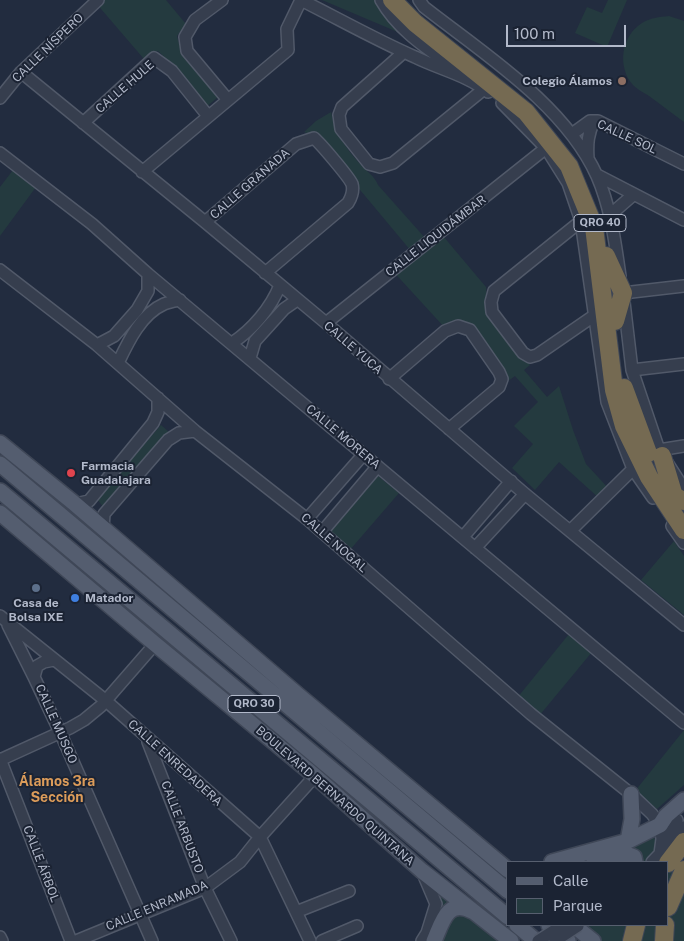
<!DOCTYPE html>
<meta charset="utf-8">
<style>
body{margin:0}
#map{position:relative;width:684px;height:941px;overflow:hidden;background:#222c3f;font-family:"Public Sans",sans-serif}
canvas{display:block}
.legend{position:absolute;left:506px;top:861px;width:162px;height:65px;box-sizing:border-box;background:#1b2333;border:1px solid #575f6f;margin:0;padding:6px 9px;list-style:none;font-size:15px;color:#b2b9ca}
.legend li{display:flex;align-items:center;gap:10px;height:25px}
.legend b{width:25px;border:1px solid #575f6f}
.scale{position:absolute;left:506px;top:25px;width:120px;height:22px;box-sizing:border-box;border:2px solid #b2b9ca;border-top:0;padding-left:6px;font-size:15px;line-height:18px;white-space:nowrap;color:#b2b9ca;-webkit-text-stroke:4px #1b2333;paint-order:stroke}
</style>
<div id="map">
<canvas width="684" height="941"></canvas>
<ul class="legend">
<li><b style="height:6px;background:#545d6f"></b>Calle</li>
<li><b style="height:14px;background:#243a3f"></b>Parque</li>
</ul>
<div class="scale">100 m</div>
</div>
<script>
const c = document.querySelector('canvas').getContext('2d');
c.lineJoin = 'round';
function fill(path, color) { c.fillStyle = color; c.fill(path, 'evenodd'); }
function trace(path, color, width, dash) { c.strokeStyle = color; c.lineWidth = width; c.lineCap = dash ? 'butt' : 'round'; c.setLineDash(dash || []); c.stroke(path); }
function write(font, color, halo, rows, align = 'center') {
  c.font = font + ' "Public Sans",sans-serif'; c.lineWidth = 4; c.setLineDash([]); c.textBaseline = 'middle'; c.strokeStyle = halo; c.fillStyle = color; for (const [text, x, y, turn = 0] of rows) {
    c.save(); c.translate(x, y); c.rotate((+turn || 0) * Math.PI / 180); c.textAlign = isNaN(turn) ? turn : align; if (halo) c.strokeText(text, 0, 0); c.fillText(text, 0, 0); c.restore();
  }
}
fill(new Path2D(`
 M97,0H166L186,24L177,36L182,54L218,97L204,109L176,68L158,51L144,59L95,2Z
 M322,0H376L400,33Z
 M608,0H627L607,47L575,33L587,7L602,13Z
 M669,16L684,21V122C672,113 661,105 649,96C644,93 637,89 633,85C617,67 621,36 642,23C650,18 659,17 669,16Z
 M331,112C335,134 346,148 360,164C367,172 374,175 378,185L426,239L438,230L486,287L488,312L530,365L524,370L547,397L559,386L573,430L586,464L610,490L600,499L559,462L535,490L512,468L533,444L514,426L538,402L515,376L508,381L471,330L445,328L390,268L411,251L315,136L304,132L316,121Z
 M13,170L36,187L0,236V187Z
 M161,425L169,432L104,508L97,499Z
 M378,476L399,493L349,551L329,534Z
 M674,541L684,556V615L641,580Z
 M569,634L592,652L539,716L517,698Z
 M684,730V785L657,809L635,791Z
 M653,837L659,843L656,853L646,862H639L637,857L573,862Z
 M674,862L684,863V941H599L579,925H668V866Z
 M422,871L511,941H422L436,904Z`), '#243a3f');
const minor = new Path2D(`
 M222,0L195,20L185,37L187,51L228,100
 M301,0C339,19 376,40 415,57C439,69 467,75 488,92
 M381,0C399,32 431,51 459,71
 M419,0L424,7C484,54 565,105 597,176C611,208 615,242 620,276
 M404,52L342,107L339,115L341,129L369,164L380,167L393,163L484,89
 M21,72L205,222L326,323L525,494L684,625
 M0,98L21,72L98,0
 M502,103L546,148L568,183L581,221L607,402L633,469L653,498
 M83,123L154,58L172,71L208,116
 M572,134L590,121H598L684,164
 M0,153L92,224L148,274L684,723
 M588,158C587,143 588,134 594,121
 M142,172L288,50L287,29L301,0
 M597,175L684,220
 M610,215L633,195
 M581,221L494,291L491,302L492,312L523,353L530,357L537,355L595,315
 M205,222L296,144L314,138C321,144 349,177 352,184C354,191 351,198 348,203L265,273
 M0,270L97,345L195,431L307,519L531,714L631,794L652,814L660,825L662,839L660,854
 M623,293L684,286
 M624,302L632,370L659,450L684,489
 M326,323L546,148
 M232,343C252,330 271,308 280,285
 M97,345L114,336L137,310L148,291V274
 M250,358L255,341L284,309L297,300
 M118,363C128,342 141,314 164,304C169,302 175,301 180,300
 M632,370L684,364
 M389,379L445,331L458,326L470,330L499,372L502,379L499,387L449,429
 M659,450L684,446
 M75,504L89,501L153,423L158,412V398
 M307,519L363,455
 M672,526L684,543
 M103,529L104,514L168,440L179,433L195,431
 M570,531L633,469
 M322,532L377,467
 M463,537L511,481
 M475,548L525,494
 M0,616L105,700L260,837L310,941
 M8,625L34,677L60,732L152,941
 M34,677L37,666L44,662L54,660
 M148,742L205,888L231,941
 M0,759L71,941
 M0,760L70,728L84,720L101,706L155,644
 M667,841L677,820
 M652,862L674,839L684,827
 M422,871L436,904L427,933L422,941
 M296,912L349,891
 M0,937L2,941
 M76,941L205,888L240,862L260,837L315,776
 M322,941L357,926`);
const major = new Path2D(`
 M0,443L75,504L298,695L508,870
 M0,464L508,891
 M0,491L508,917
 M0,513L155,644L315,776L422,871L511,941
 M628,841L632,819L631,794
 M552,862L628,841L660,825L666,816L684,800
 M594,862C609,856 618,849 634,857L635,862
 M517,925L536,941
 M549,925L568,941
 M573,925L593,941
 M434,941C442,923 447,898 472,911`);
const highway = new Path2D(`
 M392,0L415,23L526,112L569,166L594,227L614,390L624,426L649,477L684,530
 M606,256L623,293L615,321
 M624,388L648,453
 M662,456L674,496L684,501
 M668,863L684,842
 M668,907L684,870
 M632,941L636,925
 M664,941L665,925`);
trace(minor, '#515969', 14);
trace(major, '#3f4757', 18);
trace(highway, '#3e4656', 20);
trace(minor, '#363e4e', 11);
trace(major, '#545d6f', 15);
trace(highway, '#756a52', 18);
const minorBridge = new Path2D(`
 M538,941L563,925
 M555,941L578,926`);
trace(minorBridge, '#515969', 14, []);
trace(minorBridge, '#363e4e', 11);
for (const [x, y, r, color] of [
 [622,81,5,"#8d6e63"],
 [71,473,5,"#e0444e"],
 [36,588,5,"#5c6f8a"],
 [75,598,5,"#3f7fe0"]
]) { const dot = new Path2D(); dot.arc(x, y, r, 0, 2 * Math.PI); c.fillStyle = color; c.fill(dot); trace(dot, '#1b2333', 2); }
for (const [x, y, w] of [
 [600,223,52],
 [254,704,52]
]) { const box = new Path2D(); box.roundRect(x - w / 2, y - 8.5, w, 17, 4); c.fillStyle = '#1b2333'; c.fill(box); trace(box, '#b2b9ca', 1); }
write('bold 11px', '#b2b9ca', null, [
 ["QRO 40",600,223],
 ["QRO 30",254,704]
]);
write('12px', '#b2b9ca', '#1b2333', [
 ["CALLE NÍSPERO",48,48,-44],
 ["CALLE HULE",125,87,-41],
 ["CALLE SOL",627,137,25],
 ["CALLE GRANADA",250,184,-41],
 ["CALLE LIQUIDÁMBAR",436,236,-38],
 ["CALLE YUCA",353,348,41],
 ["CALLE MORERA",343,437,40],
 ["CALLE NOGAL",334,543,41],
 ["CALLE MUSGO",56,724,66],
 ["CALLE ENREDADERA",175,763,42],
 ["BOULEVARD BERNARDO QUINTANA",335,796,41],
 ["CALLE ARBUSTO",182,827,69],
 ["CALLE ÁRBOL",41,864,69],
 ["CALLE ENRAMADA",157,906,-23]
]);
write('bold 12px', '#b2b9ca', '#1b2333', [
 ["Colegio Álamos",612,81,"right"],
 ["Farmacia",81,466],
 ["Guadalajara",81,480],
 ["Matador",85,598],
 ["Casa de",36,603,"center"],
 ["Bolsa IXE",36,617,"center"]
], 'left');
write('bold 14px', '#dc9c5a', '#1b2333', [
 ["Álamos 3ra",57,782],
 ["Sección",57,798]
]);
</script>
